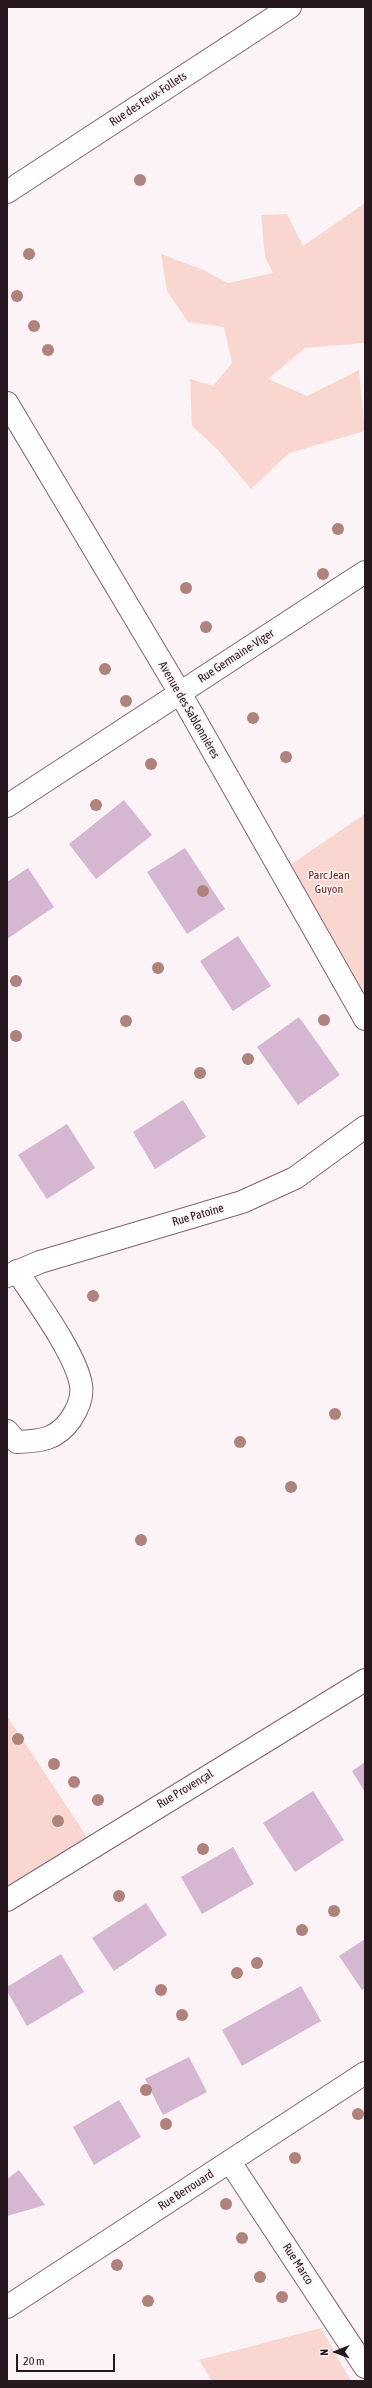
<!DOCTYPE html>
<meta charset="utf-8">
<style>
body{margin:0}
#map{position:relative;width:372px;height:2388px;overflow:hidden;background:#fbf3f6;font-family:"Asap Condensed",sans-serif}
canvas{display:block}
.frame{position:absolute;inset:0;border:8px solid #26181e;pointer-events:none}
.north{position:absolute;left:316px;top:2332px;width:40px;height:40px;-webkit-text-stroke:3px #fbf3f6;paint-order:stroke;rotate:269deg;font-size:11px;font-weight:700;line-height:16px;text-align:center;color:#26181e}
.north::after{content:'';display:block;margin:auto;width:14px;height:18px;background:#26181e;clip-path:polygon(50% 0,100% 100%,50% 72%,0 100%)}
.scale{position:absolute;left:16px;top:2354px;width:99px;height:18px;box-sizing:border-box;border:2px solid #26181e;border-top:0;padding-left:5px;font-size:12px;line-height:14px;white-space:nowrap;color:#26181e;-webkit-text-stroke:3px #fbf3f6;paint-order:stroke}
</style>
<div id="map">
<canvas width="372" height="2388"></canvas>
<div class="frame"></div>
<div class="north">N</div>
<div class="scale">20 m</div>
</div>
<script>
const c = document.querySelector('canvas').getContext('2d');
c.lineJoin = 'round';
function fill(path, color) { c.fillStyle = color; c.fill(path, 'evenodd'); }
function trace(path, color, width, dash) { c.strokeStyle = color; c.lineWidth = width; c.lineCap = dash ? 'butt' : 'round'; c.setLineDash(dash || []); c.stroke(path); }
function write(font, color, halo, rows, align = 'center') {
  c.font = font + ' "Asap Condensed",sans-serif'; c.lineWidth = 3; c.setLineDash([]); c.textBaseline = 'middle'; c.strokeStyle = halo; c.fillStyle = color; for (const [text, x, y, turn = 0] of rows) {
    c.save(); c.translate(x, y); c.rotate((+turn || 0) * Math.PI / 180); c.textAlign = isNaN(turn) ? turn : align; if (halo) c.strokeText(text, 0, 0); c.fillText(text, 0, 0); c.restore();
  }
}
fill(new Path2D(`
 M365,203V343L305,348L268,379L307,396L359,370L365,431L289,453L251,489L218,450L192,426L190,379L213,386L232,363L224,327L188,322L167,291L161,254L203,270L228,283L273,273L265,257L261,215L287,214L303,246Z
 M365,814V1019L281,871Z
 M7,1716L93,1846L7,1900Z
 M321,2328L351,2381H212L199,2360Z`), '#f9d7d0');
fill(new Path2D(`
 M124,800L152,835L96,879L69,844Z
 M185,848L225,909L187,934L147,872Z
 M28,868L54,907L7,939V882Z
 M238,936L271,986L233,1011L200,961Z
 M299,1017L340,1075L298,1105L257,1047Z
 M183,1100L206,1137L155,1169L133,1132Z
 M67,1124L95,1168L47,1199L18,1155Z
 M365,1762V1792L352,1771Z
 M313,1791L344,1840L295,1872L263,1823Z
 M233,1847L254,1884L202,1914L181,1877Z
 M146,1903L167,1935L114,1971L92,1938Z
 M365,1939V1988L362,1990L339,1956Z
 M61,1954L84,1992L27,2026L7,1991V1987Z
 M301,1986L321,2021L242,2066L222,2030Z
 M189,2057L207,2092L163,2115L145,2079Z
 M119,2100L141,2137L94,2165L73,2127Z
 M19,2170L45,2205L7,2216V2179Z`), '#d6b7d1');
const street = new Path2D(`
 M7,192L290,7
 M7,403L180,693L365,1019
 M7,806L365,572
 M7,1276L40,1262L242,1202L295,1178L365,1127
 M7,1431L17,1442C40,1441 57,1440 71,1419C77,1410 83,1397 81,1385C76,1354 35,1299 17,1271
 M7,1900L365,1680
 M230,2162L365,2367
 M7,2307L365,2073`);
trace(street, '#846270', 24);
trace(street, '#fff', 22);
c.fillStyle = '#b0827c';
for (const [x, y] of [
 [140,180],
 [29,254],
 [17,296],
 [34,326],
 [48,350],
 [338,529],
 [323,574],
 [186,588],
 [206,627],
 [105,669],
 [126,701],
 [253,718],
 [286,757],
 [151,764],
 [96,805],
 [203,891],
 [158,968],
 [16,981],
 [324,1020],
 [126,1021],
 [16,1036],
 [248,1059],
 [200,1073],
 [93,1296],
 [335,1414],
 [240,1442],
 [291,1487],
 [141,1540],
 [18,1739],
 [54,1764],
 [74,1782],
 [98,1800],
 [58,1821],
 [203,1849],
 [119,1896],
 [334,1911],
 [302,1930],
 [257,1963],
 [237,1973],
 [161,1990],
 [182,2015],
 [146,2090],
 [358,2114],
 [166,2124],
 [295,2158],
 [226,2204],
 [242,2238],
 [117,2265],
 [260,2277],
 [282,2297],
 [148,2301]
]) { c.beginPath(); c.arc(x, y, 6, 0, 2 * Math.PI); c.fill(); }
write('12px', '#26181e', '#fbf3f6', [
 ["Rue des Feux-Follets",148,99,-33],
 ["Rue Germaine-Viger",236,656,-33],
 ["Avenue des Sablonnières",189,710,60],
 ["Rue Patoine",198,1215,-16],
 ["Rue Provençal",185,1789,-31],
 ["Rue Berrouard",186,2190,-33],
 ["Rue Marco",298,2264,57]
]);
write('12px', '#732519', '#fbf3f6', [
 ["Parc Jean",329,875],
 ["Guyon",329,889]
]);
</script>
